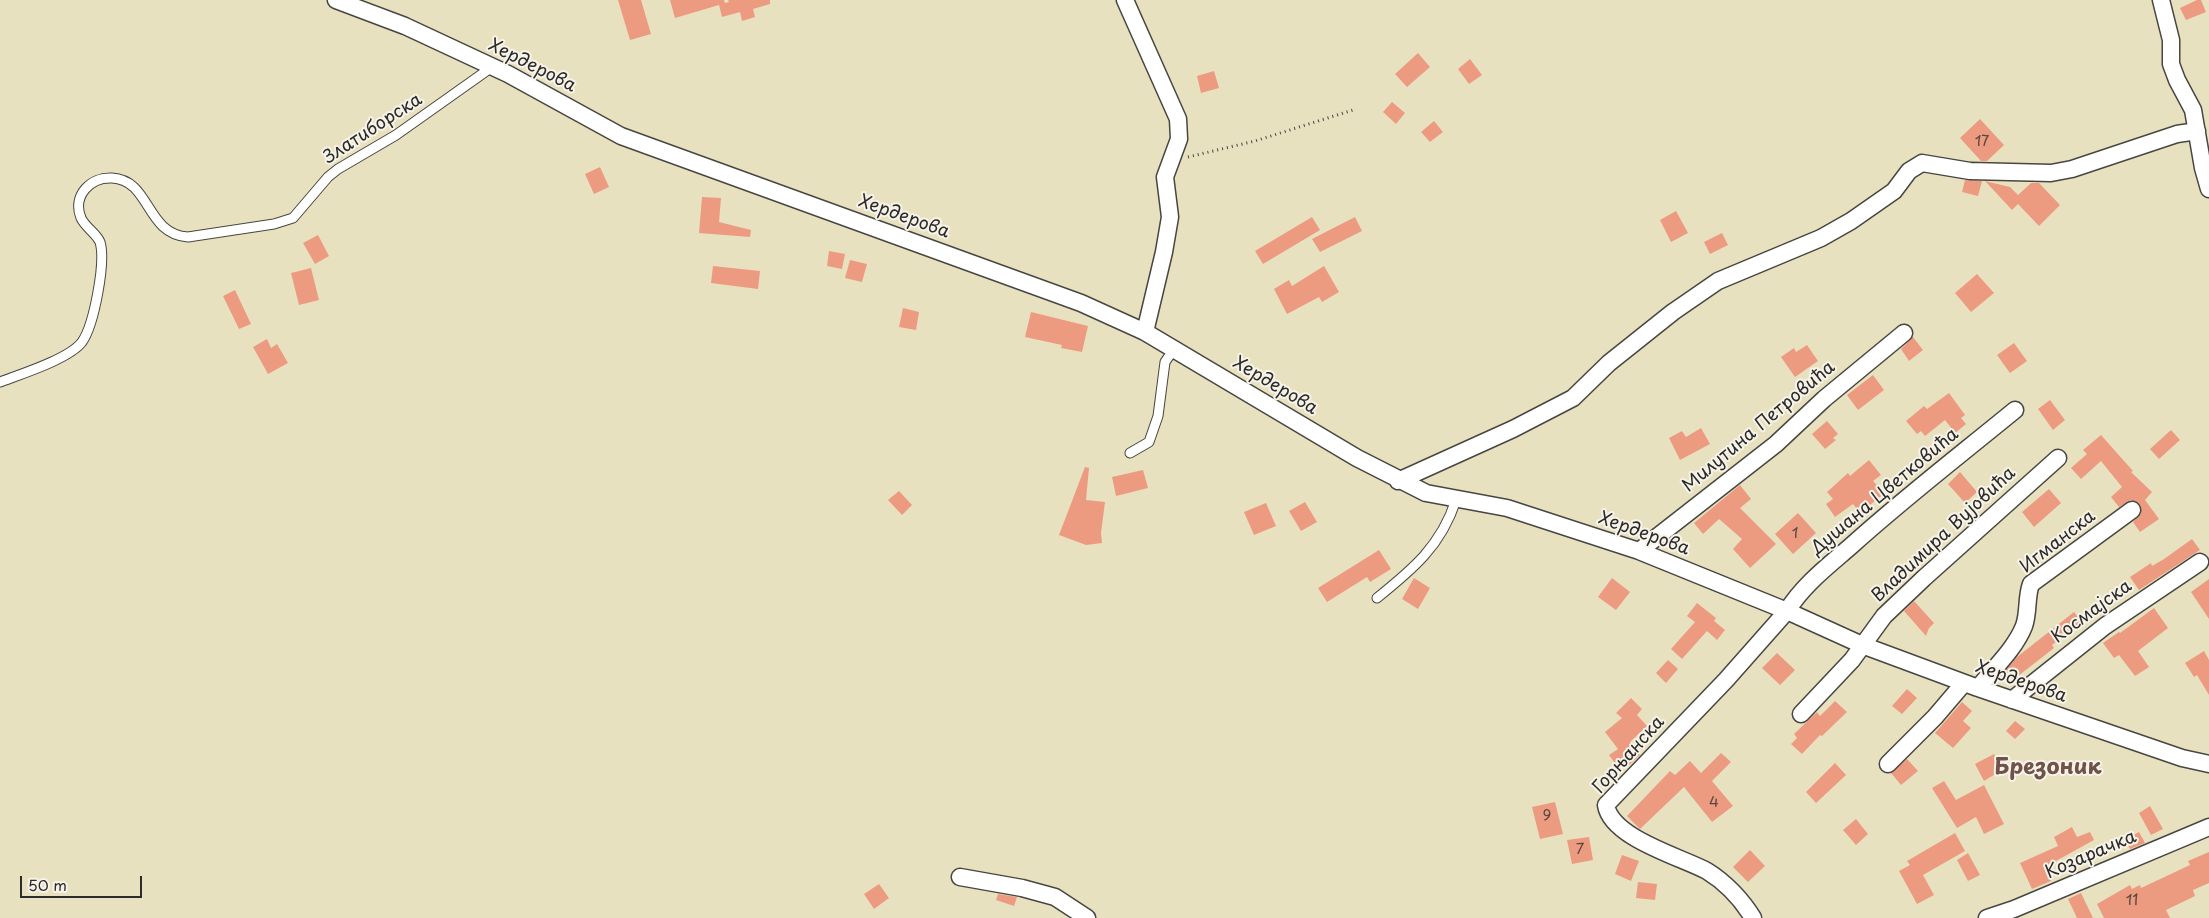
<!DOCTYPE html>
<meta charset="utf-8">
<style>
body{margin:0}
#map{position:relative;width:2209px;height:918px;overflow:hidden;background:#e8e1bf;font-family:"Playpen Sans",sans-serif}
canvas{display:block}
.scale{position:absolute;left:20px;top:876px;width:122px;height:22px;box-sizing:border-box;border:2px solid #2b2b2b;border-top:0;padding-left:6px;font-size:15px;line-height:18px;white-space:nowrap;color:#2b2b2b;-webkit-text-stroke:4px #f7f3e8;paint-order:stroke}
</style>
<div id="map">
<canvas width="2209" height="918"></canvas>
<div class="scale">50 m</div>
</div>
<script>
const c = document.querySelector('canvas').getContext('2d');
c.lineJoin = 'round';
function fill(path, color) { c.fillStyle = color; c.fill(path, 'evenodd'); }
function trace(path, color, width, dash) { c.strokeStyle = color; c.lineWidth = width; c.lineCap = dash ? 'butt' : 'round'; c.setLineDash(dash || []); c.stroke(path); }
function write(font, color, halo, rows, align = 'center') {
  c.font = font + ' "Playpen Sans",sans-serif'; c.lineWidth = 4; c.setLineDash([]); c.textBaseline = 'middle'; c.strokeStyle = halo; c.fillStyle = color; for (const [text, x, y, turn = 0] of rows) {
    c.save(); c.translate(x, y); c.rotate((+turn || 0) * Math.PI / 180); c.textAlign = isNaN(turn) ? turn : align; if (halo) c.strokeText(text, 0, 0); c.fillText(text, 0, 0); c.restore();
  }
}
fill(new Path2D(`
 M618,0H641L651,34L630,40Z
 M670,0H724L725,3L729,2L728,0H770V4L753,9L755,17L742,21L740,12L722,17L719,5L675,18Z
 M2197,0H2201L2206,12L2186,20L2180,8Z
 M1418,53L1430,67L1407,87L1395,74Z
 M1470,59L1482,75L1469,84L1458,69Z
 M1214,71L1219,88L1201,93L1197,76Z
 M1392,102L1405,113L1396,124L1383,112Z
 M1980,119L2004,145L1987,161H1981L1960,138Z
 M1434,121L1443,132L1430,142L1421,132Z
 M600,167L609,187L594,194L585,174Z
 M1965,180L1982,181L1978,196L1962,192Z
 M1985,181L2010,187L2018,195L2031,183H2039L2060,205L2039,226L2018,204L2012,210Z
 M702,197L721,198L719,222L751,230L750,237L699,233Z
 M1676,211L1688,233L1671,242L1660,220Z
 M1312,217L1320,230L1263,264L1255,251Z
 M1355,217L1362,231L1320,252L1312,239Z
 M1722,233L1728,245L1710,254L1704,242Z
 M318,235L329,256L315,264L303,243Z
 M829,251L845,254L842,269L827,266Z
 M850,260L867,264L862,282L845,278Z
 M713,266L760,271L758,289L711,283Z
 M1324,266L1339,292L1322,302L1319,297L1287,314L1274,289L1289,280L1292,286Z
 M311,268L319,300L299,305L291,273Z
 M1977,274L1994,293L1971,312L1955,293Z
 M235,290L251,324L239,329L223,296Z
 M903,308L919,312L916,330L899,327Z
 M1031,312L1088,326L1082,352L1061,348L1062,345L1025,337Z
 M1913,337L1923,350L1909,361L1901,349Z
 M267,339L271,348L277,344L288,363L268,374L253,347Z
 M2014,343L2027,361L2010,373L1997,355Z
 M1807,345L1818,361L1795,377L1781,357L1794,348L1796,352Z
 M1873,375L1884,390L1858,410L1847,395Z
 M1949,393L1965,415L1961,418L1966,424L1955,433L1945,420L1925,436L1921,431L1917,434L1906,421L1924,406L1927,409Z
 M2050,400L2065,420L2053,430L2038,409Z
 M1827,421L1838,434L1833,438L1836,440L1825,449L1812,434Z
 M1701,428L1710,444L1680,460L1669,438L1682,431L1686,437Z
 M2171,430L2180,440L2159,459L2150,449Z
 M2101,435L2133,471L2131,472L2152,492L2145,500L2159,519L2140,532L2133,522L2141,514L2140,505L2131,500L2119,507L2111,497L2122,487L2101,461L2081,479L2071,468L2087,454L2083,450Z
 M1869,460L1881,475L1873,481L1885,493L1860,513L1853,504L1835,517L1826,504L1833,499L1827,492L1848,473L1850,476Z
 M1085,467L1089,468L1086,500L1105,502L1101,533L1102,543L1086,545L1059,535Z
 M1143,470L1148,488L1116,496L1112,477Z
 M1960,472L1977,492L1965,503L1948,484Z
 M1740,485L1751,499L1740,508L1776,544L1750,568L1733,549L1742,539L1719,519L1703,534L1694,523Z
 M2049,489L2061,503L2034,527L2022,512Z
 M899,491L912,505L902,515L888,500Z
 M1305,502L1317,522L1301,531L1289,511Z
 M1266,503L1276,526L1254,535L1244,512Z
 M1798,513L1816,533L1793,554L1775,534Z
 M2192,539L2200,550L2139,590L2130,577L2151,563L2152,566L2164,559Z
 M1379,550L1391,569L1370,582L1367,577L1327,602L1318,588Z
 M1414,578L1430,588L1418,609L1402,599Z
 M1612,578L1630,592L1616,610L1598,597Z
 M2209,579V619L2191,592Z
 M1914,601L1934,623L1929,628L1926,636L1904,611Z
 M1697,603L1716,618L1714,621L1725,630L1717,640L1707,631L1682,659L1671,649L1695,622L1687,616Z
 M2154,608L2168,628L2138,651L2149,667L2135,676L2119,655L2114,658L2103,643L2119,632L2120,633Z
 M2074,612L2082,622L2052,645L2054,648L2013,680L2005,671L2017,657Z
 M2204,651L2209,660V695L2197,675L2194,677L2185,663Z
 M1777,653L1795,670L1780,685L1762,668Z
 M1668,660L1678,669L1666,683L1656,673Z
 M1907,689L1917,698L1902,714L1892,706Z
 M1631,698L1642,709L1637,715L1647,726L1630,742L1640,755L1628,766L1624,761L1617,766L1609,755L1618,749L1605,732L1622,718L1616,713Z
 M1835,701L1847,712L1822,736L1820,735L1802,754L1791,744L1797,738L1794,734L1817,712L1820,716Z
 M1962,702L1972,711L1963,721L1971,728L1953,748L1935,733Z
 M2015,721L2025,729L2015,739L2006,731Z
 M1721,753L1731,762L1712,781L1733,806L1712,822L1684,787L1640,829L1627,816L1670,771L1675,775L1690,761L1701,773Z
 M1994,754L2002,770L1984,781L1975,764Z
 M1907,759L1918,771L1901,785L1891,773Z
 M1835,763L1846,775L1816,803L1806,792Z
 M1944,781L1956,800L1984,785L2004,824L1984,834L1976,817L1957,828L1932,788Z
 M1555,802L1563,834L1540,839L1532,807Z
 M2150,806L2163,829L2151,835L2139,813Z
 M1856,819L1868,834L1856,845L1843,830Z
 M2072,827L2077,837L2090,832L2094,840L2045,867L2051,881L2032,889L2020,863L2058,846L2054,837Z
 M2139,832L2145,843L2130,849L2125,839Z
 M1955,833L1965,851L1923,875L1934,895L1917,904L1899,871L1910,865L1907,861Z
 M1589,837L1593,860L1572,864L1567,840Z
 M1750,850L1765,866L1748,882L1733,867Z
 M2209,852V883L2193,890L2195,896L2166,910L2170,918H2104L2097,904L2130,885L2132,889L2140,885L2141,888L2190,865L2188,861Z
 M1968,853L1980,875L1968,881L1957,860Z
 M1622,855L1639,861L1631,881L1615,874Z
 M1638,882L1657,884L1655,900L1636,898Z
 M879,884L889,898L874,909L864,894Z
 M2081,893L2093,918H2077L2068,899Z
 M998,894L1017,897L1014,906L996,900Z`), '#ec9b81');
const service = new Path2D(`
 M0,382C21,374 69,359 82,342C94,325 106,262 100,242C96,233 85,227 81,218C72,196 90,177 112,178C151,180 145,234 188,237L274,224L293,218L328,177L338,169L396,135L492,67
 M1130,453L1149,442L1158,416L1165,362L1174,349
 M1377,598C1413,569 1441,546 1456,500`);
const minor = new Path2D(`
 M336,0L405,26L508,74L621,136L1081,303L1145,332L1357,458L1426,493L1507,508L1639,551L1787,611L1862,645L1978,688L2182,758L2209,764
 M1125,0L1178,119L1179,139L1165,177L1170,217L1164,252L1145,332
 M2161,0L2171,40V64L2177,80L2193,110L2203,168L2209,189
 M1398,481L1513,429L1573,398L1609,363L1673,312L1718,281L1821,238L1851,221L1894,191L1909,171L1922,163L1970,171L2051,173L2072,169L2177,134L2197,131
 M1639,551L1776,444L1824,399L1904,333
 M1978,688C1993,669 2015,649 2024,626C2029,612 2026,597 2031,584L2132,510
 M2012,700L2105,626L2200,562
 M1801,714L1852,660L1884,616L1924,578L2058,458
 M1888,764L1935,717L1964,683
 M960,877L1022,888L1055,897L1087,918
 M1753,918C1742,900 1725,882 1707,871C1681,857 1611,838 1606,805L1726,680L1787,611C1803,585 1828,566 1851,546C1903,499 1960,455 2015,410
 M1987,918L2014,909L2209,827`);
trace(service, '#474641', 11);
trace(minor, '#474641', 19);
trace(new Path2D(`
 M1188,157L1255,141L1353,110`), '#474641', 3, [1, 4]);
trace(service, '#fff', 9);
trace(minor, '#fff', 16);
write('15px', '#5b4740', null, [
 ["17",1982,142],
 ["1",1795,534],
 ["4",1714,803],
 ["9",1547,816],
 ["7",1580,850],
 ["11",2132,901]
]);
write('18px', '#2b2b2b', '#f7f3e8', [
 ["Хердерова",532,66,27],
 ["Златиборска",373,129,-33],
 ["Хердерова",904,217,20],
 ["Хердерова",1275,386,31],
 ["Милутина Петровића",1759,427,-40],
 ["Душана Цветковића",1885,492,-40],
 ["Хердерова",1644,534,20],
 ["Владимира Вујовића",1944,535,-43],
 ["Игманска",2058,542,-38],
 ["Космајска",2092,612,-36],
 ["Хердерова",2021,682,19],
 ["Горњанска",1629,755,-48],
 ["Козарачка",2091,855,-23]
]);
write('bold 22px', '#6f5249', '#f7f3e8', [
 ["Брезоник",2048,768]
]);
</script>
